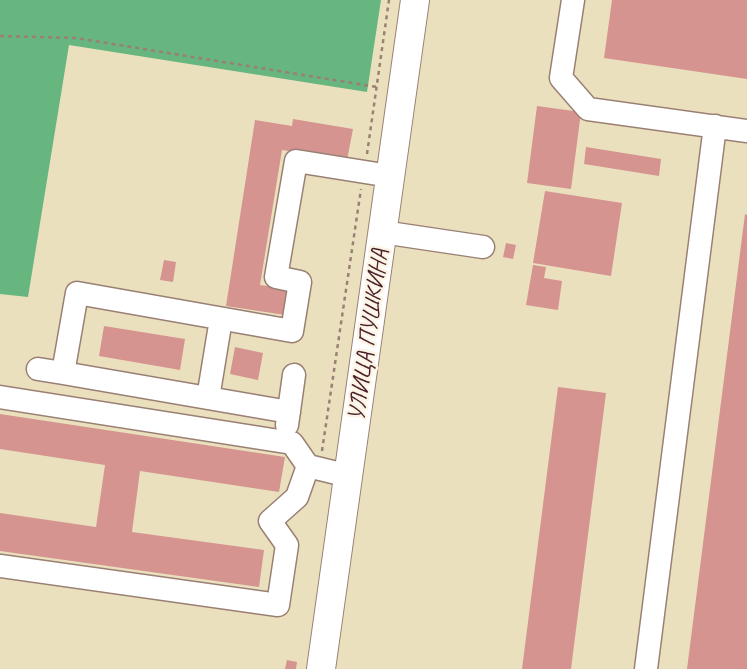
<!DOCTYPE html>
<meta charset="utf-8">
<style>
body{margin:0}
canvas{display:block;background:#ebe0bd}
</style>
<canvas width="747" height="669"></canvas>
<script>
const c = document.querySelector('canvas').getContext('2d');
c.lineJoin = 'round';
function fill(path, color) { c.fillStyle = color; c.fill(path, 'evenodd'); }
function trace(path, color, width, dash) { c.strokeStyle = color; c.lineWidth = width; c.lineCap = dash ? 'butt' : 'round'; c.setLineDash(dash || []); c.stroke(path); }
function write(font, color, halo, rows, align = 'center') {
  c.font = font + ' Caveat,sans-serif'; c.lineWidth = 5; c.setLineDash([]); c.textBaseline = 'middle'; c.strokeStyle = halo; c.fillStyle = color; for (const [text, x, y, turn = 0] of rows) {
    c.save(); c.translate(x, y); c.rotate((+turn || 0) * Math.PI / 180); c.textAlign = isNaN(turn) ? turn : align; if (halo) c.strokeText(text, 0, 0); c.fillText(text, 0, 0); c.restore();
  }
}
fill(new Path2D(`
 M0,0H381L367,92L69,45L28,297L0,294Z`), '#67b57f');
fill(new Path2D(`
 M612,0H747V79L604,58Z
 M537,106L581,112L571,189L527,183Z
 M293,119L353,129L347,160L282,150L260,285L289,289L285,315L226,306L255,120L292,126Z
 M586,147L661,159L659,176L584,164Z
 M545,191L622,203L611,276L533,263Z
 M745,214L747,215V669H687Z
 M506,243L516,245L513,259L503,257Z
 M164,260L176,262L173,282L160,280Z
 M533,265L546,267L544,278L562,281L558,310L526,305Z
 M104,326L185,339L180,370L99,356Z
 M235,347L263,353L258,380L230,374Z
 M558,387L606,393L571,669H522Z
 M0,414L285,457L279,492L140,471L132,532L264,550L259,587L0,551V513L96,527L105,465L0,449Z
 M287,660L297,662L296,669H285Z`), '#d59490');
const minor = new Path2D(`
 M573,0L561,78L588,109L747,131
 M382,232L483,247
 M38,369L63,373
 M0,397L292,443L308,466L349,476
 M208,398L221,319
 M289,412L63,373L77,293L292,331L300,282L276,277L296,161L390,176
 M287,425L294,375
 M0,566L278,605L287,545L270,521L297,497L308,466
 M646,669L715,126`);
const major = new Path2D(`
 M321,669L415,0`);
trace(minor, '#9a8074', 25);
trace(major, '#9a8074', 30);
trace(new Path2D(`
 M0,36L76,38L377,87
 M367,154L389,0
 M322,451L361,189`), '#9a8074', 2.5, [4, 4]);
trace(minor, '#fff', 22);
trace(major, '#fff', 28);
write('24px', '#4a1f2b', '#fcf5e5', [
 ["УЛИЦА ПУШКИНА",369,335,-82]
]);
</script>
